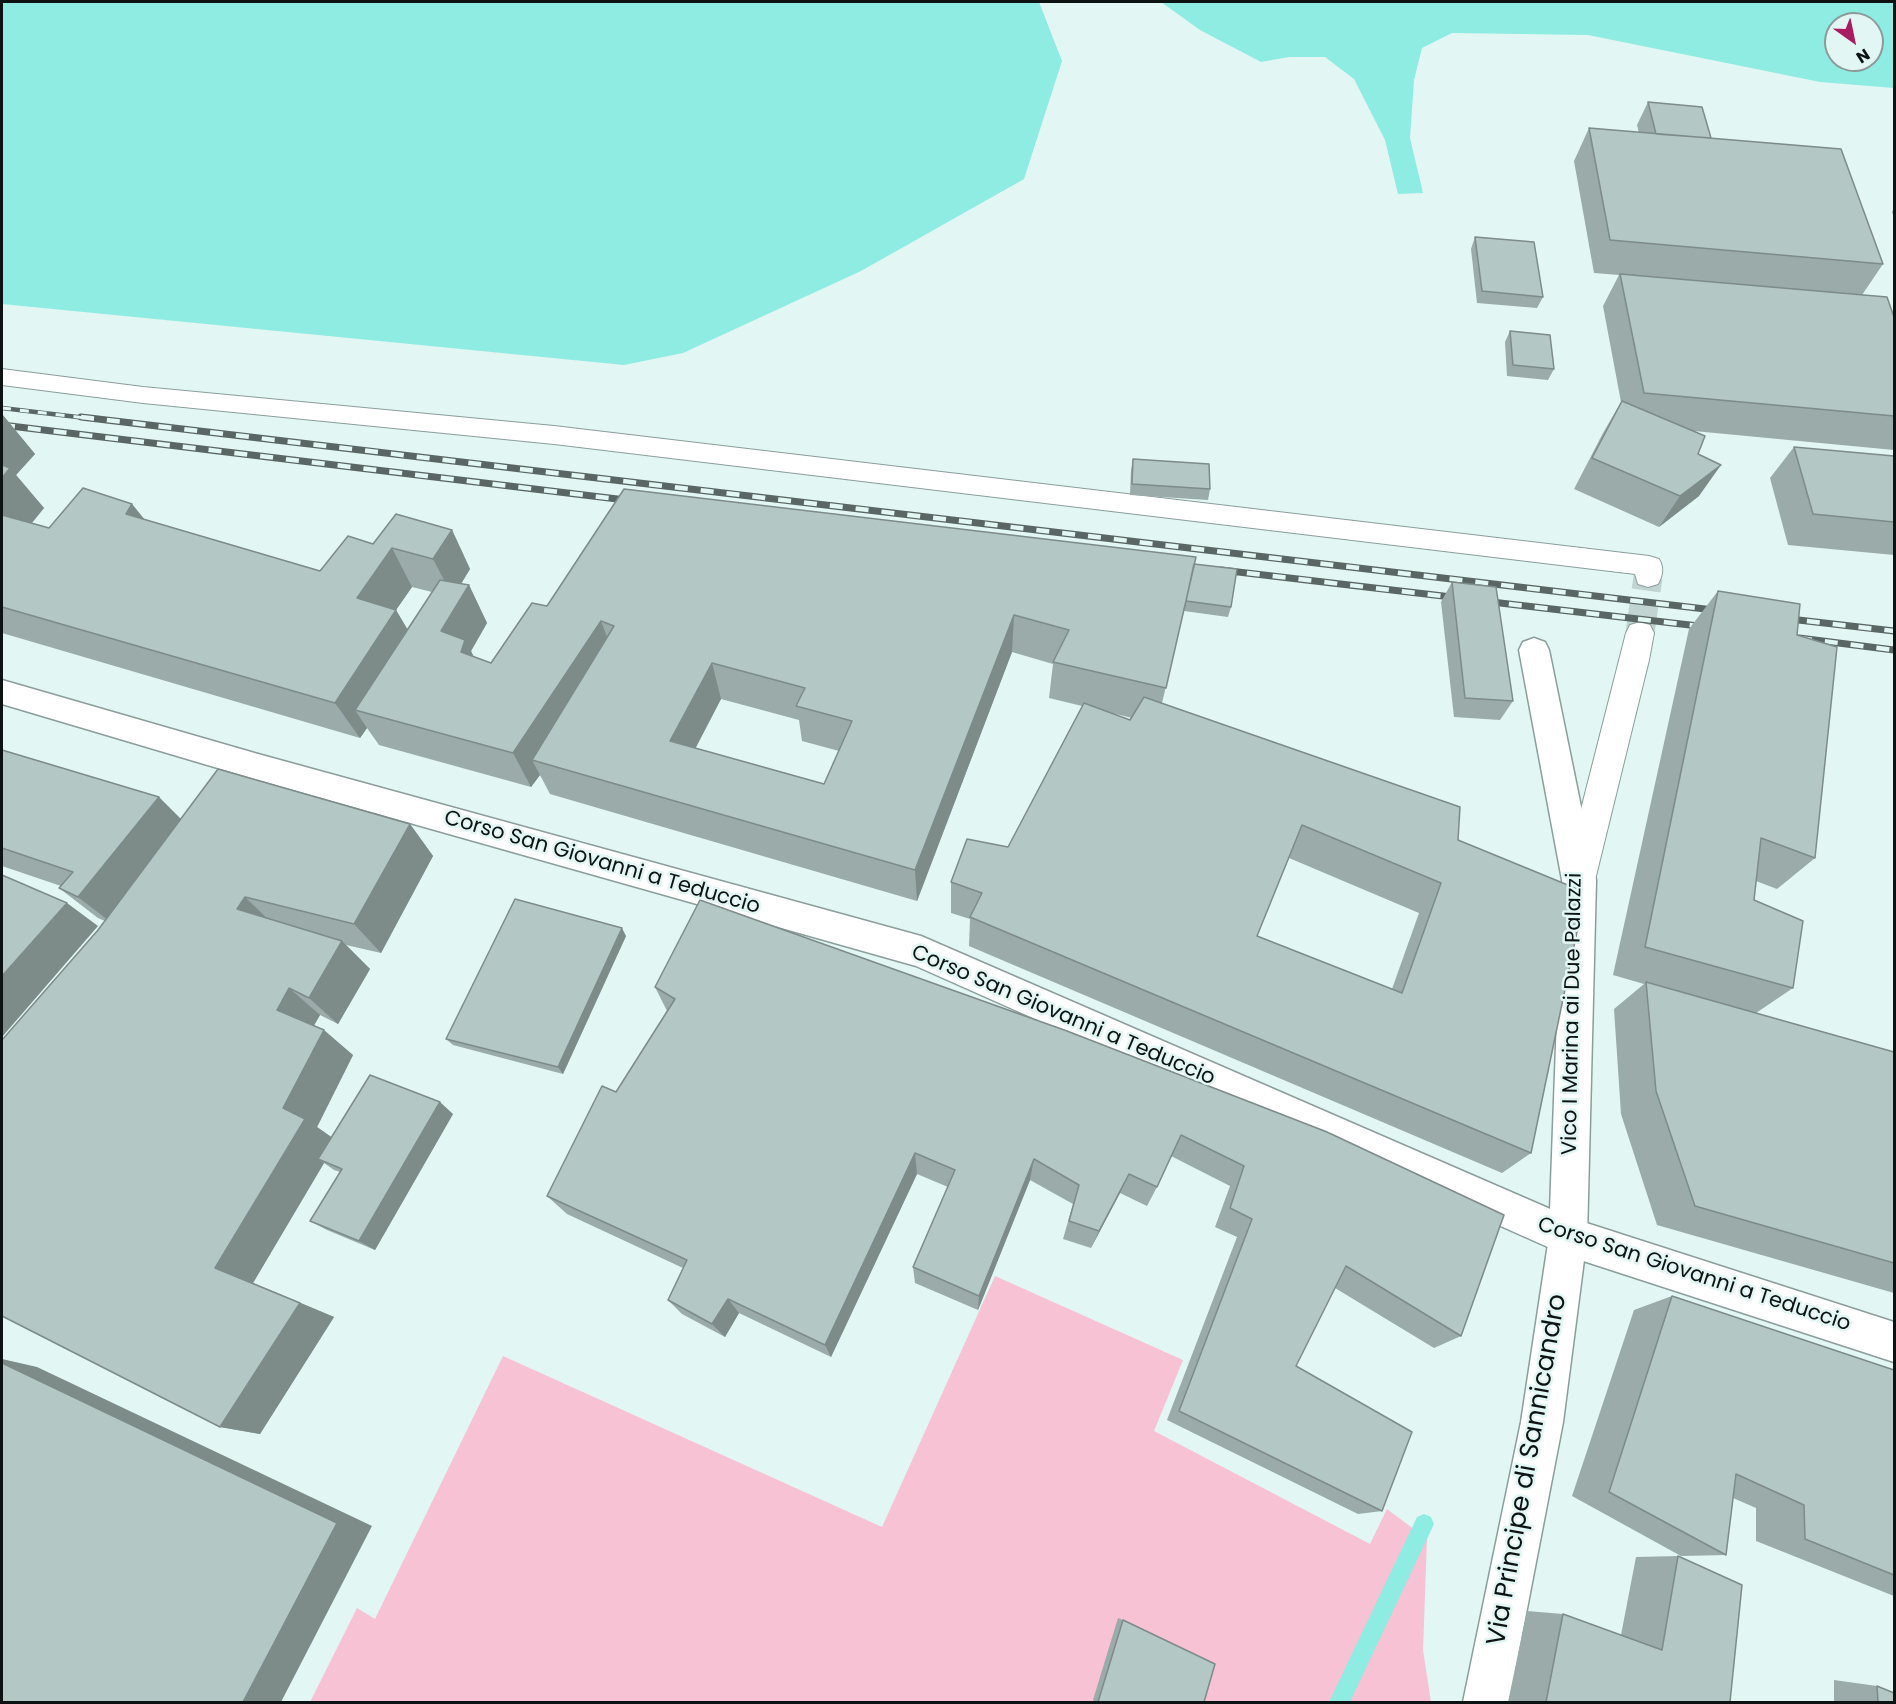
<!DOCTYPE html>
<style>
body{margin:0}
#map{position:relative;width:1896px;height:1704px;overflow:hidden;background:#e2f6f4;font-family:Poppins,sans-serif}
canvas{display:block}
.frame{position:absolute;inset:0;border:3px solid #0c1312;pointer-events:none}
.north{position:absolute;left:1824px;top:12px;width:60px;height:60px;box-sizing:border-box;background:#e2f6f4;border:2px solid #8c9b9a;border-radius:50%;rotate:147deg;font-size:16px;font-weight:700;line-height:24px;text-align:center;color:#0c1312}
.north::after{content:'';display:block;margin:auto;width:21px;height:27px;background:#a81d61;clip-path:polygon(50% 0,100% 100%,50% 72%,0 100%)}
</style>
<div id="map">
<canvas width="1896" height="1704"></canvas>
<div class="frame"></div>
<div class="north">N</div>
</div>
<script>
const c = document.querySelector('canvas').getContext('2d');
c.lineJoin = 'round';
function fill(path, color) { c.fillStyle = color; c.fill(path, 'evenodd'); }
function trace(path, color, width, dash) { c.strokeStyle = color; c.lineWidth = width; c.lineCap = dash ? 'butt' : 'round'; c.setLineDash(dash || []); c.stroke(path); }
function write(font, color, halo, rows, align = 'center') {
  c.font = font + ' Poppins,sans-serif'; c.lineWidth = 5; c.setLineDash([]); c.textBaseline = 'middle'; c.strokeStyle = halo; c.fillStyle = color; for (const [text, x, y, turn = 0] of rows) {
    c.save(); c.translate(x, y); c.rotate((+turn || 0) * Math.PI / 180); c.textAlign = isNaN(turn) ? turn : align; if (halo) c.strokeText(text, 0, 0); c.fillText(text, 0, 0); c.restore();
  }
}
fill(new Path2D(`
 M995,1276L1183,1360L1154,1431L1370,1544L1387,1509L1427,1539L1423,1650L1431,1702H310L357,1608L375,1619L503,1356L882,1527Z`), '#f7c2d3');
fill(new Path2D(`
 M2,2H1039L1062,61L1024,179L861,271L683,353L624,365L2,304Z
 M1161,2H1894V88L1820,82L1588,35L1452,33L1422,48L1414,80L1410,138L1423,193L1398,194L1385,140L1354,79L1325,57H1289L1261,62L1200,30ZM1836,24H1872V60H1836Z`), '#8fece2');
fill(new Path2D(`
 M1424,1514L1431,1517L1434,1524L1350,1702H1329L1417,1517Z`), '#8fece2');
trace(new Path2D(`
 M1640,633L1648,577`), '#c2d4d2', 29, [29, 14]);
const pedestrian = new Path2D(`
 M2,369L143,387L554,426L1649,556L1659,559C1664,568 1663,575 1658,584L1648,587L1638,584L1635,574L554,444L143,403L2,385Z
 M1640,622L1650,625L1654,633L1649,660L1595,880L1590,890L1579,894L1568,890L1563,880L1626,633L1630,625Z`);
const minor = new Path2D(`
 M1534,638L1545,642L1549,650L1596,880L1587,1237L1563,1422L1509,1702H1463L1521,1422L1549,1237L1562,880L1519,650L1523,642Z`);
const primary = new Path2D(`
 M2,680L258,754L921,936L1571,1218L1894,1322V1362L1568,1256L916,966L258,780L2,704Z`);
trace(pedestrian, '#8b9e9c', 2);
trace(minor, '#8b9e9c', 3);
trace(primary, '#8b9e9c', 3);
fill(pedestrian, '#fff');
fill(minor, '#fff');
fill(primary, '#fff');
const railFar1 = new Path2D(`
 M2,408L94,419`);
const rail = new Path2D(`
 M81,417L1722,611
 M2,425L634,501
 M1221,570L1460,598
 M1483,601L1707,627
 M1781,618L1894,631
 M1799,638L1894,650`);
trace(railFar1, '#5a6664', 4.5);
trace(rail, '#5a6664', 7);
trace(railFar1, '#e2f6f4', 3, [9]);
trace(rail, '#e2f6f4', 4.5, [13]);
fill(new Path2D(`
 M1648,102L1711,138L1883,264L1862,295L1894,317V450L1694,431L1698,454L1699,496L1659,527L1574,489L1603,433L1621,402L1603,306L1619,275L1594,273L1574,161L1589,128L1639,133L1637,125Z
 M1894,208V218L1892,212Z
 M1475,237L1543,297L1537,308L1477,303L1471,249Z
 M1510,331L1554,369L1548,380L1507,376L1505,342Z
 M2,414L35,454L16,475L44,508L32,523L49,528L132,504L145,520L320,571L373,544L452,530L470,569L461,584L469,585L487,623L471,651L473,657L491,663L547,606L1194,564L1231,607L1228,617L1184,611L1162,703L1458,840L1531,1153L1502,1173L969,946L970,919L951,913V882L1008,847L1082,706L1049,698L1053,664L1012,652L917,901L550,794L540,775L531,787L379,745L367,728L360,738L2,633ZM412,587L432,592L407,629L396,610ZM721,699L799,720L802,741L839,751L824,784L695,749ZM1108,712L1132,718L1130,720ZM1289,858L1419,913L1392,989L1257,936Z
 M1794,447L1894,456V555L1788,545L1770,478Z
 M1133,459L1210,489L1208,500L1130,495L1131,470Z
 M1452,582L1513,701L1500,720L1454,717L1441,602Z
 M1718,591L1797,635L1815,858L1777,889L1756,881L1754,900L1793,988L1756,1013L1894,1052V1293L1657,1225L1621,1114L1614,1009L1644,984L1613,975L1689,629Z
 M2,750L181,819L410,824L433,856L381,953L346,945L370,969L338,1024L320,1015L314,1025L353,1055L317,1127L331,1137L453,1114L375,1250L327,1230L310,1221L340,1172L334,1170L324,1163L253,1283L334,1317L260,1434L220,1427L98,930L105,921L98,918L59,888L61,886L2,866Z
 M626,936L563,1074L453,1045L446,1039Z
 M655,987L1327,1132L1461,1336L1434,1348L1335,1288L1296,1366L1382,1511L1358,1514L1167,1420L1237,1237L1215,1227L1230,1186L1171,1156L1157,1187L1147,1206L1120,1193L1091,1248L1063,1239L1073,1204L1030,1180L978,1310L915,1283L913,1267L948,1187L917,1174L831,1357L739,1313L725,1337L682,1314L668,1300L683,1268L567,1214L547,1196L616,1092L667,1011Z
 M1672,1296L1894,1370V1596L1756,1541V1508L1733,1498L1726,1555L1681,1556L1572,1496L1634,1310Z
 M1678,1556L1730,1702H1508L1527,1611L1563,1614L1621,1635L1636,1557Z
 M1118,1618L1123,1620L1204,1702H1095L1093,1700Z
 M1834,1680L1877,1686L1894,1702H1834Z`), '#9aaba9');
fill(new Path2D(`
 M2,414L35,454L16,475L44,508L12,547L2,536Z
 M1721,465L1699,496L1659,527L1680,496Z
 M132,504L163,543L126,514Z
 M452,530L470,569L453,597L433,559Z
 M392,548L412,587L396,610L418,647L355,710L367,728L360,738L335,703L357,598Z
 M469,585L487,623L471,651L484,677L441,631Z
 M1014,615L1012,652L917,901L915,870Z
 M601,621L615,658L532,760L540,775L531,787L513,753Z
 M712,663L721,699L681,776L670,741Z
 M159,797L192,830L117,927L78,897Z
 M410,824L433,856L381,953L354,924Z
 M245,897L276,927L237,909Z
 M67,903L98,926L2,1037V976Z
 M622,928L626,936L563,1074L558,1067Z
 M342,941L370,969L338,1024L309,998Z
 M289,988L320,1015L308,1036L277,1010Z
 M324,1030L353,1055L317,1127L337,1141L318,1159L324,1163L253,1283L334,1317L260,1434L220,1427L215,1268L283,1108Z
 M440,1102L453,1114L375,1250L359,1241Z
 M915,1153L917,1174L831,1357L825,1345Z
 M1034,1159L1030,1180L978,1310L979,1296Z
 M1129,1174L1120,1193L1091,1248L1099,1231Z
 M728,1299L739,1313L725,1337L712,1324Z
 M2,1359L37,1367L372,1526L281,1702H243L2,1363Z`), '#7d8b89');
const building = new Path2D(`
 M1648,102L1702,107L1711,138L1656,134Z
 M1589,128L1841,149L1883,264L1610,240Z
 M1475,237L1534,242L1543,297L1482,291Z
 M1620,274L1887,297L1894,317V416L1644,393Z
 M1510,331L1550,335L1554,369L1513,365Z
 M1622,401L1705,436L1698,454L1721,465L1680,496L1592,458Z
 M1794,447L1894,456V522L1813,514Z
 M1133,459L1209,464L1210,489L1132,484Z
 M2,465L10,468L2,478Z
 M83,488L132,504L126,514L320,571L348,536L373,544L396,514L452,530L433,559L392,548L357,598L396,610L335,703L2,607V515L49,528Z
 M624,489L1196,557L1166,688L1053,662L1069,630L1014,615L915,870L532,760L614,626L601,621L513,753L355,710L440,580L469,585L441,631L465,640L461,652L491,663L532,603L547,606ZM712,663L805,688L796,706L852,721L824,784L670,741Z
 M1194,564L1237,569L1231,607L1186,601Z
 M1452,582L1496,587L1513,701L1465,698Z
 M1718,591L1800,604L1797,635L1837,647L1815,858L1761,838L1754,900L1803,921L1793,988L1645,947Z
 M1144,697L1460,807L1458,840L1580,890L1578,927L1531,1153L970,917L982,893L951,882L967,839L1008,847L1084,703L1130,720ZM1302,825L1441,883L1402,993L1257,936Z
 M2,750L159,797L78,897L59,888L73,872L2,848Z
 M218,769L410,824L354,924L245,897L237,909L342,941L309,998L289,988L277,1010L324,1030L283,1108L305,1119L215,1268L300,1303L220,1427L2,1316V1040L98,930Z
 M2,875L67,903L2,976Z
 M515,899L622,928L558,1067L446,1039Z
 M700,900L1067,1031L1327,1132L1504,1215L1461,1336L1346,1266L1296,1366L1412,1432L1382,1511L1179,1411L1252,1219L1230,1208L1244,1166L1181,1135L1157,1187L1129,1174L1099,1231L1069,1221L1079,1185L1034,1159L979,1296L913,1267L955,1170L915,1153L825,1345L728,1299L712,1324L668,1300L687,1260L547,1196L602,1086L616,1092L675,999L655,987Z
 M1646,982L1894,1052V1263L1695,1206L1656,1091Z
 M370,1075L440,1102L359,1241L310,1221L342,1169L318,1159Z
 M1672,1296L1894,1370V1575L1805,1539L1804,1505L1736,1474L1726,1555L1609,1492Z
 M2,1363L337,1523L243,1702H2Z
 M1678,1556L1742,1585L1730,1702H1546L1563,1614L1662,1650Z
 M1123,1620L1215,1664L1204,1702H1098Z
 M1877,1686L1894,1693V1702H1878Z`);
fill(building, '#b3c7c4');
trace(building, '#7d8b89', 1.5);
write('21px', '#0c1312', '#e2f6f4', [
 ["Corso San Giovanni a Teduccio",602,863,16],
 ["Vico I Marina ai Due Palazzi",1573,1014,-89],
 ["Corso San Giovanni a Teduccio",1063,1016,23],
 ["Corso San Giovanni a Teduccio",1694,1275,18]
]);
write('26px', '#0c1312', '#e2f6f4', [
 ["Via Principe di Sannicandro",1528,1470,-80]
]);
</script>
